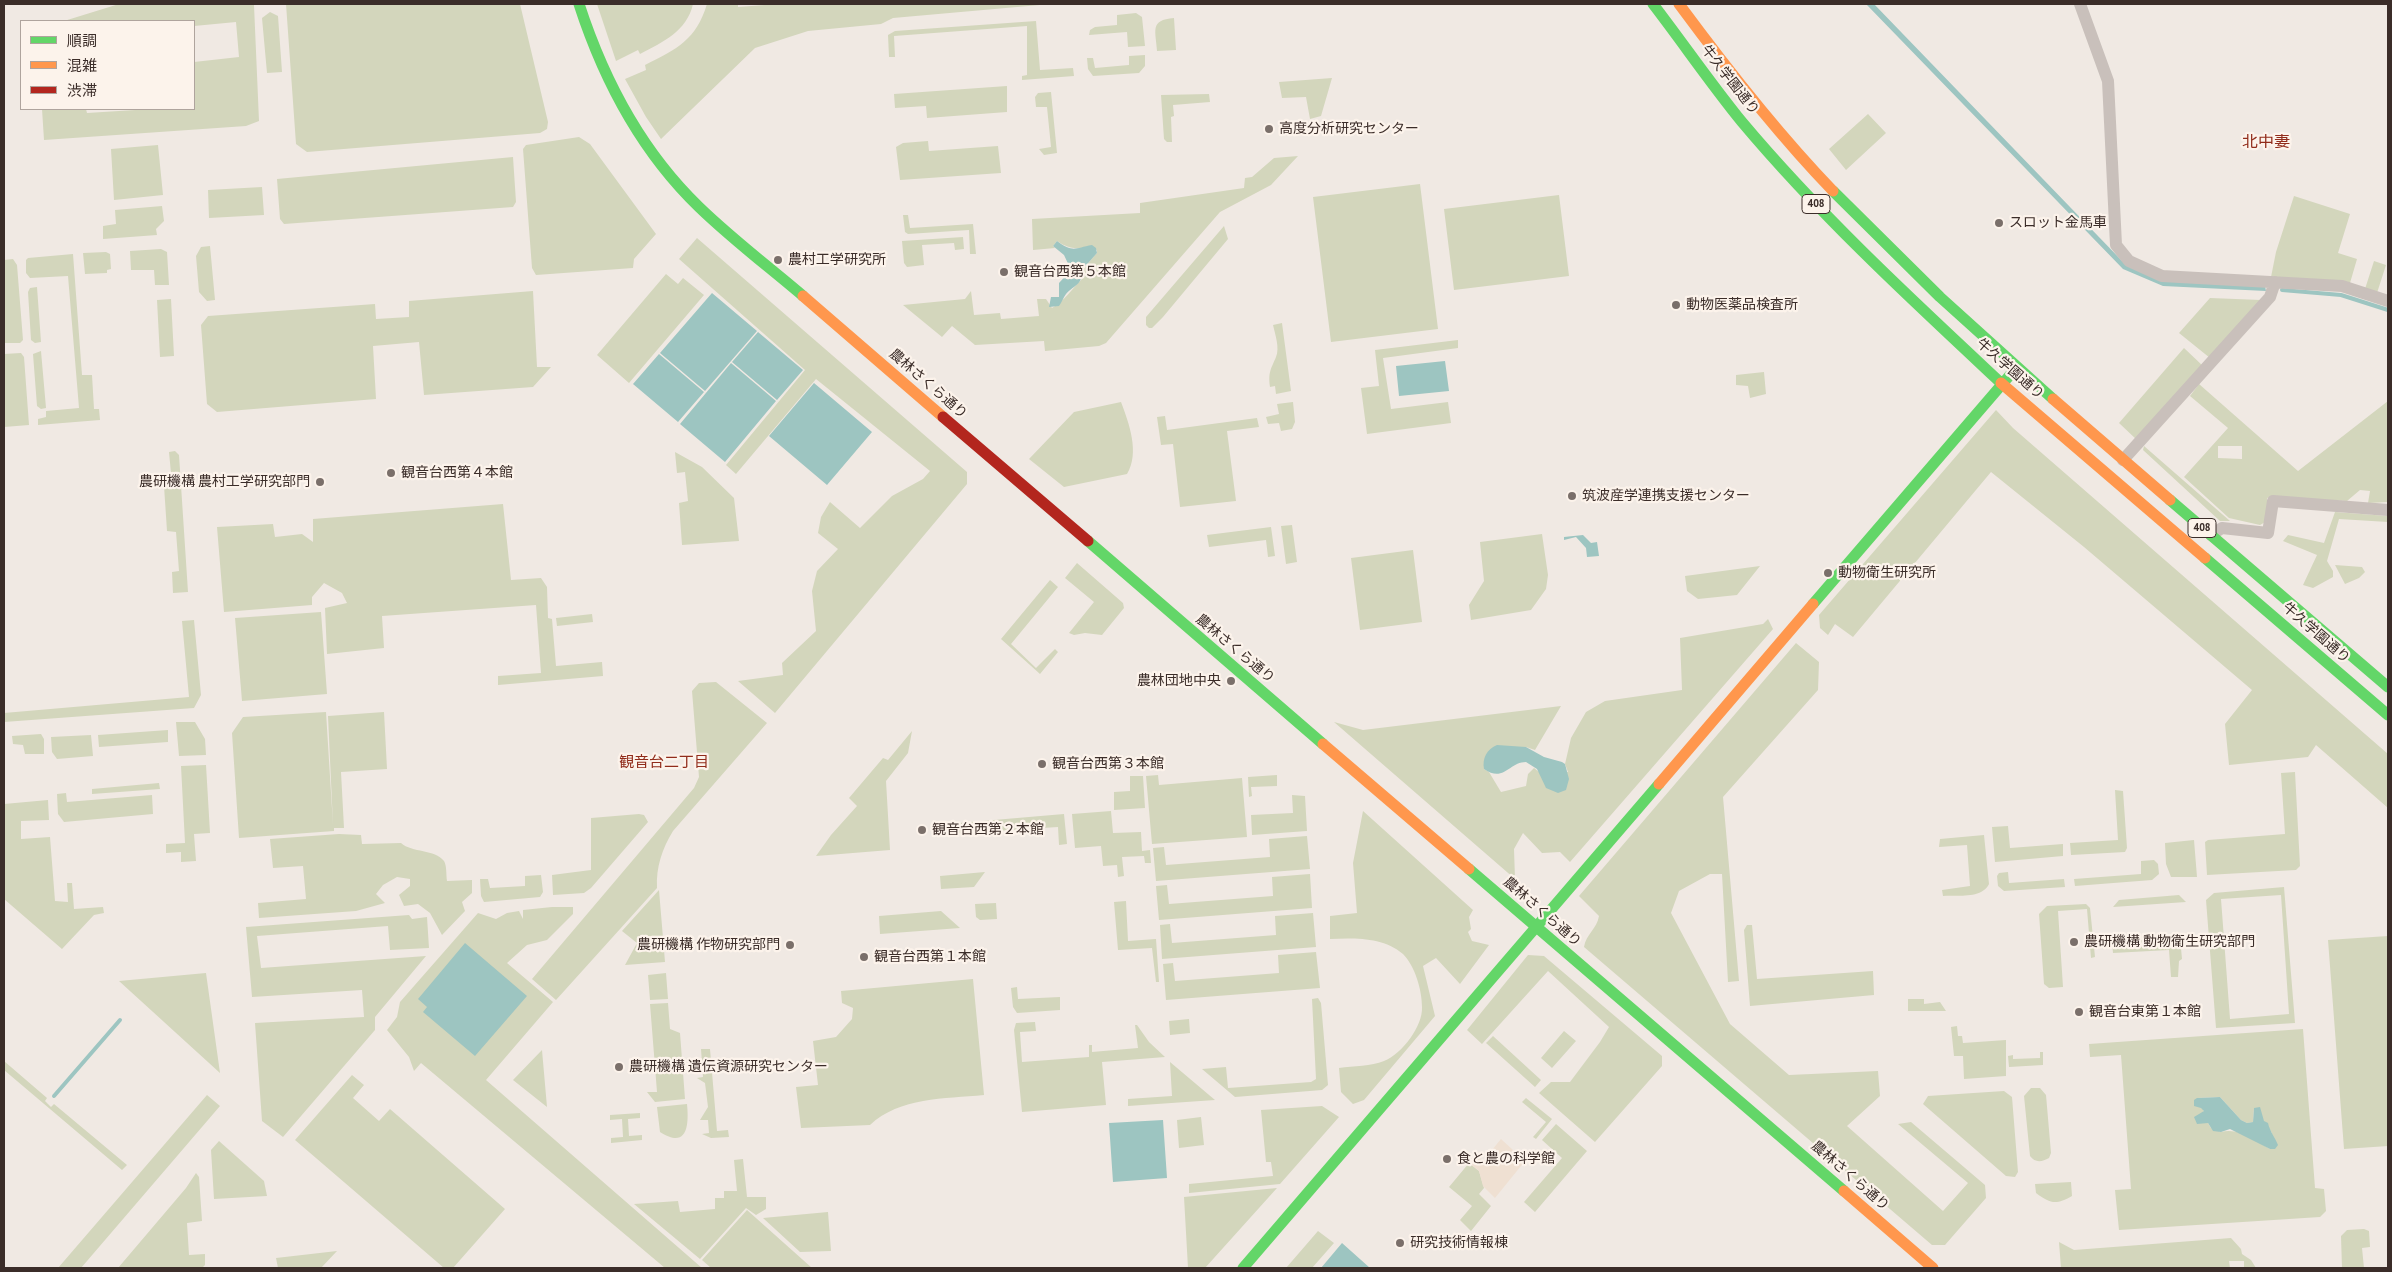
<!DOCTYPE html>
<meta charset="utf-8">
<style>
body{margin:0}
#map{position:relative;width:2392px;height:1272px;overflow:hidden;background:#f0e9e3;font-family:"PT Sans Narrow","Noto Sans JP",sans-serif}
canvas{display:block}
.frame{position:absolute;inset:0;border:5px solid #3b2d29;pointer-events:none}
.legend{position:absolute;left:20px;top:20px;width:175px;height:90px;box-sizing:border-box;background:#fcf3eb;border:1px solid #afa49d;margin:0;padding:6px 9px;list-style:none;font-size:15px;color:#3b2d29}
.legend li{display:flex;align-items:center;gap:10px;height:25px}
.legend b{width:25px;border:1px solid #afa49d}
</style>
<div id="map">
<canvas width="2392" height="1272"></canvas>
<div class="frame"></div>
<ul class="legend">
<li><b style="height:6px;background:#63d668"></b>順調</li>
<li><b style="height:6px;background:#ff974d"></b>混雑</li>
<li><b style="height:6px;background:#b3261e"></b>渋滞</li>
</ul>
</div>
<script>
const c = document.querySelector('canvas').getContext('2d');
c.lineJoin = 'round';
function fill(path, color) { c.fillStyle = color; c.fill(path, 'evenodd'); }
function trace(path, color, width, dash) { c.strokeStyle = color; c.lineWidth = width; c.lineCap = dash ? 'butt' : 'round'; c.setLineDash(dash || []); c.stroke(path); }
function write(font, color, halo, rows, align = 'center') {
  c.font = font + ' "PT Sans Narrow","Noto Sans JP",sans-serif'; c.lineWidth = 4.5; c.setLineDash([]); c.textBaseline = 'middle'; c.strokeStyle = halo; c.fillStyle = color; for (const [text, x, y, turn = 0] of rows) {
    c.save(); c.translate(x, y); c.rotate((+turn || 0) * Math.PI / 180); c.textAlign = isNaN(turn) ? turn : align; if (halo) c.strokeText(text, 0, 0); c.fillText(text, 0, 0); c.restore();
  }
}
fill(new Path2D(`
 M119,4H261L254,5L259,121L246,126L44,140L42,109H86L87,113L151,109H194V62L239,57L236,22L194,26V21H64Z
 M286,4H520L548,122L547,129L540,133L307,152L296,144Z
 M597,4H693C687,31 663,42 640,54L638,50L616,61Z
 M707,4H738V7L778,4H1051L893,18L881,24L808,31L755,48L661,139L646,117L625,79L646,70L645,65C677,49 696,40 707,4Z
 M270,12L278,16L282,72L267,73L262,18Z
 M1136,13L1142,17L1145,46L1128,47L1127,32L1089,35L1090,30L1095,27L1117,25V15Z
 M1174,18L1176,50L1157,51C1156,31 1149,20 1174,18Z
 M1036,21L1040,70L1073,68L1074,76L1022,80V76L1027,75V26L894,36L895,57H889L888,35L895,31Z
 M1145,55V66L1139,73L1093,76L1088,69L1087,58H1093L1095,68L1129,65V56Z
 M1332,78L1321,116L1310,119L1306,97L1282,98L1279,82Z
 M1007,86V112L927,118L926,106L895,108L894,94Z
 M1051,92L1057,153L1044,155L1039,149L1051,147L1047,107H1036L1035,97L1038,93Z
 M1209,94L1210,102L1173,105L1174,116L1171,117L1172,142H1167L1164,139L1161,95Z
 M1868,114L1886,133L1846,170L1829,149Z
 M579,137L590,144L656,234L634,259L633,268L536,275L532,268L523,149L526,145Z
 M928,141L929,151L998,146L1001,173L900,180L896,147L903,143Z
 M158,145L163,195L114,200L111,149Z
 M1298,156L1271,185L1220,212L1106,343L1099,346L1045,351L1044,341L975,345L952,326L942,337L903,305L965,299L971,291L974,315L1000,313L1001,319L1039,316L1037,299H1046L1052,308C1064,301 1072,289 1082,279V270L1097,253V250C1080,246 1073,252 1057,241L1053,246L1055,248L1033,250L1032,219L1140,213V203L1244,188L1245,178L1252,177L1274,158Z
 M513,157L516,202L513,207L284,224L280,219L277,179Z
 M1420,184L1438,329L1331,342L1313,197Z
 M262,187L264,215L209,218L208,190Z
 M1559,195L1569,276L1454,290L1444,209Z
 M2294,196L2350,214L2338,253L2357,259L2350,283L2271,277L2276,252Z
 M162,206L164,221L156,229L157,235L103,239V226L116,224L115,210Z
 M903,215H908L910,228L973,224L976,254H970L969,230L908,234L905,232Z
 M1224,226L1228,239L1163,317L1152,328H1149L1146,325V317Z
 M963,237L964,249L955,250L954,243L922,245L924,265L907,267L904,263L902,241Z
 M697,238L967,472V484L775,713L738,681L783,675L782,663L816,631L812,591L817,571L838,549L818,533L821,517L830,502L860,528L892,496L923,479L930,471L816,379L736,474L726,465L805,370L679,259Z
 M210,246L215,300L207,301L199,292L196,256L201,247Z
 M161,249L167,252L169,285H155L154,270H131L130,251Z
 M106,252L110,254L111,269L107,270V273L85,274L83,253Z
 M73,254L82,375H92L94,409H99L100,420L38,425V419L46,417V411L79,408L68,276L30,278L26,273V260L28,258Z
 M13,259L17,265L23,340L20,343H4V260Z
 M2374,261L2386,265L2377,293L2365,289Z
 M666,274L678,284L683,278L704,295L629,383L597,355Z
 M37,287L41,342L35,343L31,340L28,292L30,288Z
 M533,291L537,367H551L533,387L424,395L419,342L373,346L376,399L217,412L207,404L201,325L208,316L375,304L376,319L409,317V301Z
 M2210,298L2261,300L2210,358L2179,333Z
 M171,299L174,356L160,357L157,300Z
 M1282,323L1291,391L1276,394L1275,386L1270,387C1268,372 1271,369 1276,357C1280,348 1275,334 1273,325Z
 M1458,340V348L1383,358L1391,409L1448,402L1451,423L1367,434L1361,388L1379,386L1375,350Z
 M2184,348L2203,366L2137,440L2119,423Z
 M41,351L46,408L41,409L37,406L33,354Z
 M21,353L24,357L29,425L4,427V354Z
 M1764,372L1766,394L1750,398L1748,386L1736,385V375Z
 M2199,384L2298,471L2388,401V502L2368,503L2370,491L2360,490L2347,501L2272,497L2267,498V521L2260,525L2229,518L2184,477L2228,428L2190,396ZM2218,446H2242V459L2218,458Z
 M1121,402C1129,423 1140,453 1127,474L1064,487L1029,459L1074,412Z
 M1293,402L1295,422L1292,429L1281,431L1279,423L1268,424L1266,417L1279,414L1277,404Z
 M1996,410L2013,428L2388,754V808L2316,745L2308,757L2229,765L2225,724L2252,690L2084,547L1991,472L1853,637L1835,624L1828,635L1820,628L1819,615Z
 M1165,416L1167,430L1257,418L1259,427L1227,431L1236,501L1180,507L1173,444L1161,445L1157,417Z
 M2144,446L2230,521H2220L2143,450Z
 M175,451L179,455L188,592L173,593L172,572L179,571L176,532L167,531L164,486L172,484L169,452Z
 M675,452L702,467L734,498L739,541L682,545L679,503L688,501L685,472L677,473Z
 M503,504L511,580L541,578L547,587L548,618L552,619L556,666L602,662L603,676L498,685V676L541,673L536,605L382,616L384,648L327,654L325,608L347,603L342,593L324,583L312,597V605L224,612L217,527L273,524L275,537L302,534L313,542V519Z
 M2335,512L2388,516V522L2339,519L2327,561L2333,571V577L2313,588L2303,585L2317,555L2283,541L2288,535L2324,543Z
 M1292,525L1297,562L1286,564L1281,526Z
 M1271,527L1275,556L1268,557L1266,540L1209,547L1207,535Z
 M1542,534L1548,575L1546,589L1531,610L1471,620L1469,605L1484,581L1480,542Z
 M1413,550L1422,622L1360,630L1351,558Z
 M1077,563L1123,603L1124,608L1102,635L1085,633L1074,635L1069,633L1094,602L1065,578Z
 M2335,565L2362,567L2365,572L2359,578L2345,584Z
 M1760,566L1737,595L1698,599L1687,591L1685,576Z
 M1050,580L1058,587L1011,644L1036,668L1055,649L1058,652L1040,674L1001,639Z
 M321,612L327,694L242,701L235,618Z
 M592,614L593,622L557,626L556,618Z
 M1768,619L1773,629L1570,862L1560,852L1542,853L1523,833L1514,849L1515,879L1334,722L1363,730L1561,706L1535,750L1526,747L1484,769L1489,772L1501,792L1526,786L1528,774L1534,768L1539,772H1568L1565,764L1571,738L1586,712L1605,701L1682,690L1680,638L1763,624Z
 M194,620L201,695L194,708L4,722V713L189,697L182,621Z
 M1796,643L1819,662L1818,690L1723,797L1739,981L1728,982L1722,874H1710L1679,891L1671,913L1730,1024L1789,1075L1878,1071L1880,1096L1847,1126L1943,1211L1968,1183L1898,1124L1911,1122L1985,1185L1986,1198L1945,1245H1932L1584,947C1586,934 1597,929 1599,916L1579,896Z
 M716,682L767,723L673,831C662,849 656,867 657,888L556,1000L532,979L694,788L699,777L692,691L699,683Z
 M326,712L333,825L328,716L384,712L387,769L341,772L344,828H334V831L239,838L232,733L243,717Z
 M176,722H195L205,739L206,755L179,756Z
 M168,730V742L99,747L98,735Z
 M912,731L908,753L886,781L890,850L816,856L831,835L857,806L849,798L883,758L888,760Z
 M41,734L44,739V754H25L23,745L13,744L12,736Z
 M91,735L93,756L57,759L52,752L51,737Z
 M206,765L210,833L194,834L196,861L181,862V852L166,853V844L185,843L181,766Z
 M2295,772L2300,866L2296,870L2207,875L2205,842L2208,840L2285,834L2281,773Z
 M1158,775L1159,785L1242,778L1247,837L1152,844L1146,776Z
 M1277,775V786L1251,787L1252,796L1249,797L1248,777Z
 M1130,776H1143L1145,808L1114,810V792L1130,791Z
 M159,783L160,789L92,794V789Z
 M2115,790L2123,791L2127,848L2125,852L2071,855L2070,843L2118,840Z
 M66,793L67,802L152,795L153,814L64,822L58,814L57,794Z
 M1292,795L1305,796L1307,831L1252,835L1251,815L1293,813Z
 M48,800L49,820L21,821V839L50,837L55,901L68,902L67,883H72L74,909L103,907L104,913L94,915L62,949L4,899V804Z
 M1111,811L1113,833L1141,832L1142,851L1150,850L1151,863H1145L1144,856L1122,857L1124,876L1118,877L1117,865L1103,866L1101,846L1075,848L1072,814Z
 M1363,811L1473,910L1469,917L1471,929L1468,932L1472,941L1489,945L1460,984L1436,958L1423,966L1435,1016L1364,1100L1353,1104L1341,1092L1339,1068C1354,1066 1371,1066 1384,1061C1402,1054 1423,1026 1422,1007C1422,990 1415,966 1403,954C1383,937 1354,938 1330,939V916L1357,913L1353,863Z
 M639,814L644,815L648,822L591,888L584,893L553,895L552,875L591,870V818Z
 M1064,814L1067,844L1059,845L1058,827L947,834V824Z
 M2008,826L2010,848L2063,844V856L1995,862L1992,827Z
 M339,834L361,835L362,844L401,843C412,853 435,849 444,861C447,866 446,875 447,881L472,880V893L462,902L465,911L442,935L430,913L418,904L404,906L399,895L410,886V879L397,877L383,885L376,894L385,903L356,911L259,918L258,903L306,899L303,866L273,868L270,839Z
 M1984,835L1989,884C1982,899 1957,895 1943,896L1942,890L1970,886L1967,845L1939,847L1940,839Z
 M1307,836L1310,869L1156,881L1153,848L1164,847L1166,865L1270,857L1269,839Z
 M2194,840L2197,877H2171L2166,864L2165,843Z
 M2154,860L2158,864L2159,874L2152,880L2075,886L2074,879L2141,874V861Z
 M985,872L974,887L941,889L940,876Z
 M2008,872L2009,883L2064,879L2065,887L2004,891L1998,886L1997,876L1999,873Z
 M1310,874L1312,908L1159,920L1156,886L1167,885L1169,904L1273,896L1272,877Z
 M541,875L543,892L540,897L484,902L481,896L480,879H488L490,888L525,886V876Z
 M2284,887L2295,1023L2216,1028L2206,900L2214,893ZM2281,895L2289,1014L2230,1019L2221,899Z
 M659,890L665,962L625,965L637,943L622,931Z
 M2179,895L2186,902L2113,907L2119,900Z
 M1126,901L1128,941L1156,939L1159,982H1156L1152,948L1118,950L1114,902Z
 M996,903L997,919L980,920L976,917L975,904Z
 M2086,904L2090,908L2095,957L2091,958L2087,909L2058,911L2063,987L2049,988L2044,984L2039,914L2047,906Z
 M552,907H573V914L547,940L527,945L507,963L553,1002L486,1080L702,1268H665L421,1063L414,1071L409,1057L387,1030L397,1017L400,1002L478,913L496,919L507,913L519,911L523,919V910Z
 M941,911L960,928L880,934L879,916Z
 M1313,913L1316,947L1162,959L1160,925L1170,924L1172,943L1276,935L1275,916Z
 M409,915L412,919L427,917L429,948L390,950L388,926L257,936L261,968L426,956L375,1017V1030L283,1137L262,1121L255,1023L364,1017L362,990L252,997L246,927Z
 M1747,925H1752L1757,979L1873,971L1874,995L1750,1006L1744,930Z
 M2388,936V1146L2344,1149L2328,940Z
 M2180,937L2182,959L2179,961L2178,977H2171L2169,950L2113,953L2112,942Z
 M1316,952L1320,988L1166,1000L1163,964L1173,963L1175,981L1279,973L1278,955Z
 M1528,955L1544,956L1662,1056V1066L1595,1142L1539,1093L1551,1082H1570L1600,1042L1609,1027L1548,971L1482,1044L1467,1030Z
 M206,973L220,1073L119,981Z
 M666,973L668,999L650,1000L648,975Z
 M973,979L984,1095C944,1099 900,1097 870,1125L801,1128L796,1087L818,1085L813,1041L836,1037L852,1019L853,1008L842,1003L841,991Z
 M1017,987L1018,999L1060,997V1010L1017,1013L1013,1007L1011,988Z
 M1318,998L1321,1003L1328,1085L1322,1090L1235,1097L1202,1069L1226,1067L1228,1088L1311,1082L1316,1079L1312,999Z
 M1908,999H1924V1004L1940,1002L1946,1011H1908Z
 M668,1003L670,1029L680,1033L685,1099L655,1102L647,1092H657L650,1004Z
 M1189,1019L1190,1033L1170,1035L1169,1021Z
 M1035,1022L1036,1031L1020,1032L1022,1062L1089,1057V1045H1092V1052L1138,1048L1135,1025H1137L1149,1042L1165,1057L1102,1062L1106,1105L1022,1112L1014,1030L1016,1023Z
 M1957,1026L1958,1036H1962L1963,1043L2006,1040V1076L1964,1079L1963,1056H1954L1951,1027Z
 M2303,1029L2315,1188L2324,1189L2326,1211L2320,1217L2119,1230L2115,1190L2131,1189L2121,1055L2090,1057L2089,1044ZM2220,1097L2241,1120L2247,1123L2253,1122L2254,1108L2272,1133L2270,1149C2256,1140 2238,1127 2221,1132L2211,1128L2208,1123H2203L2202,1114L2204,1111L2197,1098Z
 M1564,1031L1576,1041L1552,1068L1541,1058Z
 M1493,1036L1541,1080L1535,1087L1486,1043Z
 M701,1049H710L717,1131L728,1130L729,1137L711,1138L702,1134L709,1133L708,1120H700L708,1107L705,1083L697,1078L703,1077Z
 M542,1050L547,1107L513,1080Z
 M2040,1052H2043V1065L2009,1067L2008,1056L2013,1055V1059L2040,1058Z
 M4,1061L47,1098L45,1101L51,1107L54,1104L127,1165L122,1170L4,1070Z
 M1170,1062L1215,1100L1128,1106V1099L1172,1096Z
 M352,1075L364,1085L353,1098L379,1121L390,1109L505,1209L453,1268H444L295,1140Z
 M2031,1088H2040L2046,1095L2051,1153L2049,1158C2042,1162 2035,1163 2030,1156L2024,1096Z
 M2004,1091L2012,1097L2018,1172L2015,1177L2006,1176L1923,1104L1928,1096Z
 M207,1095L220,1106L81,1268H58Z
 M1526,1098L1552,1119L1536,1139L1533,1137L1546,1122L1522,1102Z
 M687,1104C689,1124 688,1150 660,1132L657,1107Z
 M1322,1106L1339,1117L1280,1184L1189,1193V1184L1273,1176L1271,1162H1266L1261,1110Z
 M640,1113V1118L628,1119L629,1136L642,1135V1140L611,1143V1138L623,1137L622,1119L610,1120V1115Z
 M1201,1117L1204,1145L1179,1148L1177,1120Z
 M1556,1124L1587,1151L1535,1212L1524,1202L1562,1158L1542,1140Z
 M219,1141L264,1181L267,1196L214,1199L211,1150Z
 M743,1159L747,1197H766V1209L756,1215L746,1208L700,1259L634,1204L678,1201L680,1212L715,1209V1198H724V1191H737L734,1160Z
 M1469,1163L1479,1171L1484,1188L1479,1194L1491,1206L1471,1231L1460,1220L1472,1206L1449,1187Z
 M196,1173L199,1177L202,1221L187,1223L189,1255L205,1254V1265L202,1268H118L186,1188Z
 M2071,1182L2072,1196C2056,1205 2051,1204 2036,1193L2035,1184Z
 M1277,1188L1205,1268H1188L1184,1197Z
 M747,1210L812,1268H711L702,1260Z
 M828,1212L831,1251L800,1252L763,1218Z
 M2364,1229L2369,1231L2370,1247L2362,1248L2364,1268H2342L2341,1236L2347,1230Z
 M1318,1231L1334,1243L1312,1268H1286Z
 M2231,1238L2241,1249L2242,1254L2251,1260L2256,1268H2244V1261H2229L2230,1268H2061L2059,1242L2074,1250Z
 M337,1251L321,1268H278L276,1258Z`), '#d3d6bc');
fill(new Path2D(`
 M1501,1139L1525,1161L1495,1198L1483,1186L1479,1171L1469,1163L1476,1155L1485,1163L1489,1158L1487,1156Z`), '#efe0d2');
fill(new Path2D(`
 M1866,4H1874L2126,265L2265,286L2266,291L2163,286L2123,269Z
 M1057,241C1073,253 1075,248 1092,245L1096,248L1097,253L1082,270C1082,286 1075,284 1066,294C1063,298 1062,302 1059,306L1049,307L1051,297H1059V283L1071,270L1064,255L1053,246Z
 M712,293L757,331L705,391L660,353Z
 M758,332L803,370L777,400L732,362Z
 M659,354L704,392L678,422L633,384Z
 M1445,361L1449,391L1399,396L1396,366Z
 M731,363L776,401L725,462L680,424Z
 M814,383L872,432L827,485L769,436Z
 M1583,535L1591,543L1597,542L1599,556L1587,557L1586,548L1576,537L1564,540V537Z
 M1497,745L1526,747L1544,757L1562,762L1565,764L1569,779L1566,790L1558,793L1546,788L1537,769L1526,762C1509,762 1504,783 1484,769C1482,758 1487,749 1497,745Z
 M465,943L527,996L475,1056L423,1012L427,1007L418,999Z
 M2220,1097L2241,1120L2247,1123L2253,1122L2254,1108L2260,1107L2264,1121L2268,1123C2270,1132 2275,1137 2278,1145L2275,1149H2270L2230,1129L2221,1132L2213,1131L2208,1123L2197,1124L2194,1117L2204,1111L2201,1108L2194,1106V1100L2197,1098Z
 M1163,1120L1167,1178L1113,1182L1109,1123Z
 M1342,1243L1370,1268H1321Z`), '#9dc5c1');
trace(new Path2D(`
 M2282,290L2341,295L2388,310
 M54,1096L120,1020`), '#9dc5c1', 4);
trace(new Path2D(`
 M2080,4L2108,81L2116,245L2129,261L2162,276L2342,286L2388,301
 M2123,460L2270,297L2275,282
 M2211,535L2222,528L2268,533L2273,501L2388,510`), '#c9c0bb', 12);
trace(new Path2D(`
 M579,4C604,81 641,151 699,207C732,239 769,267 803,296
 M1653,4C1683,43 1711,84 1742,122C1821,216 1911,299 2001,383
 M1833,191L1940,297L2053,399
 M2170,500L2388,687
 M1088,541L1323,744
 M2205,558L2388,715
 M1813,604L2010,375
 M1469,869L1844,1191
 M1243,1268L1659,784`), '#63d668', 11);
trace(new Path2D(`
 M1679,4C1727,69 1777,133 1833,191
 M803,296L943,417
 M2001,383L2205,558
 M2053,399L2170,500
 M1323,744L1469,869
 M1659,784L1813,604
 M1844,1191L1933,1268`), '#ff974d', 11);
trace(new Path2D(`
 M943,417L1088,541`), '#b3261e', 11);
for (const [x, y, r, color] of [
 [1269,129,5,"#7a6f6a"],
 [1999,223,5,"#7a6f6a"],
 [778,260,5,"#7a6f6a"],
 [1004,272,5,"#7a6f6a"],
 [1676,305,5,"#7a6f6a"],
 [391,473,5,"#7a6f6a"],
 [320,482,5,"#7a6f6a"],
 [1572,496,5,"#7a6f6a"],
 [1828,573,5,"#7a6f6a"],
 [1231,681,5,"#7a6f6a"],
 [1042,764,5,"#7a6f6a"],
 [922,830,5,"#7a6f6a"],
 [2074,942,5,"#7a6f6a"],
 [790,945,5,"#7a6f6a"],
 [864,957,5,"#7a6f6a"],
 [2079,1012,5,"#7a6f6a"],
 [619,1067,5,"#7a6f6a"],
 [1447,1159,5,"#7a6f6a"],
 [1400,1243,5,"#7a6f6a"]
]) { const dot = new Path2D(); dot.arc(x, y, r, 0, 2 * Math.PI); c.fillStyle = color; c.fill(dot); trace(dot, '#fcf3eb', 2); }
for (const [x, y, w] of [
 [1816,204,28],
 [2202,528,28]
]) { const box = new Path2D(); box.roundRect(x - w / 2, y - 9.5, w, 19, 4); c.fillStyle = '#fcf3eb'; c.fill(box); trace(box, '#3b2d29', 1); }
write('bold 12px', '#3b2d29', null, [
 ["408",1816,204],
 ["408",2202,528]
]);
write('14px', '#3b2d29', '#fcf3eb', [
 ["牛久学園通り",1730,80,52],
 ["牛久学園通り",2010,369,41],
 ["農林さくら通り",928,384,41],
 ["牛久学園通り",2316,633,41],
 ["農林さくら通り",1235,649,40],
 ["農林さくら通り",1542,912,41],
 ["農林さくら通り",1850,1176,41]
]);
write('14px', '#3b2d29', '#fcf3eb', [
 ["高度分析研究センター",1279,129],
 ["スロット金馬車",2009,223],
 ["農村工学研究所",788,260],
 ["観音台西第５本館",1014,272],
 ["動物医薬品検査所",1686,305],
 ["観音台西第４本館",401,473],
 ["農研機構 農村工学研究部門",310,482,"right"],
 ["筑波産学連携支援センター",1582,496],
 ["動物衛生研究所",1838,573],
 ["農林団地中央",1221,681,"right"],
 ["観音台西第３本館",1052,764],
 ["観音台西第２本館",932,830],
 ["農研機構 動物衛生研究部門",2084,942],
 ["農研機構 作物研究部門",780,945,"right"],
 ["観音台西第１本館",874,957],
 ["観音台東第１本館",2089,1012],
 ["農研機構 遺伝資源研究センター",629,1067],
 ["食と農の科学館",1457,1159],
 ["研究技術情報棟",1410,1243]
], 'left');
write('15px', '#912c1b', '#fcf3eb', [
 ["観音台二丁目",664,763]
]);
write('16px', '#912c1b', '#fcf3eb', [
 ["北中妻",2266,142]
]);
</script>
